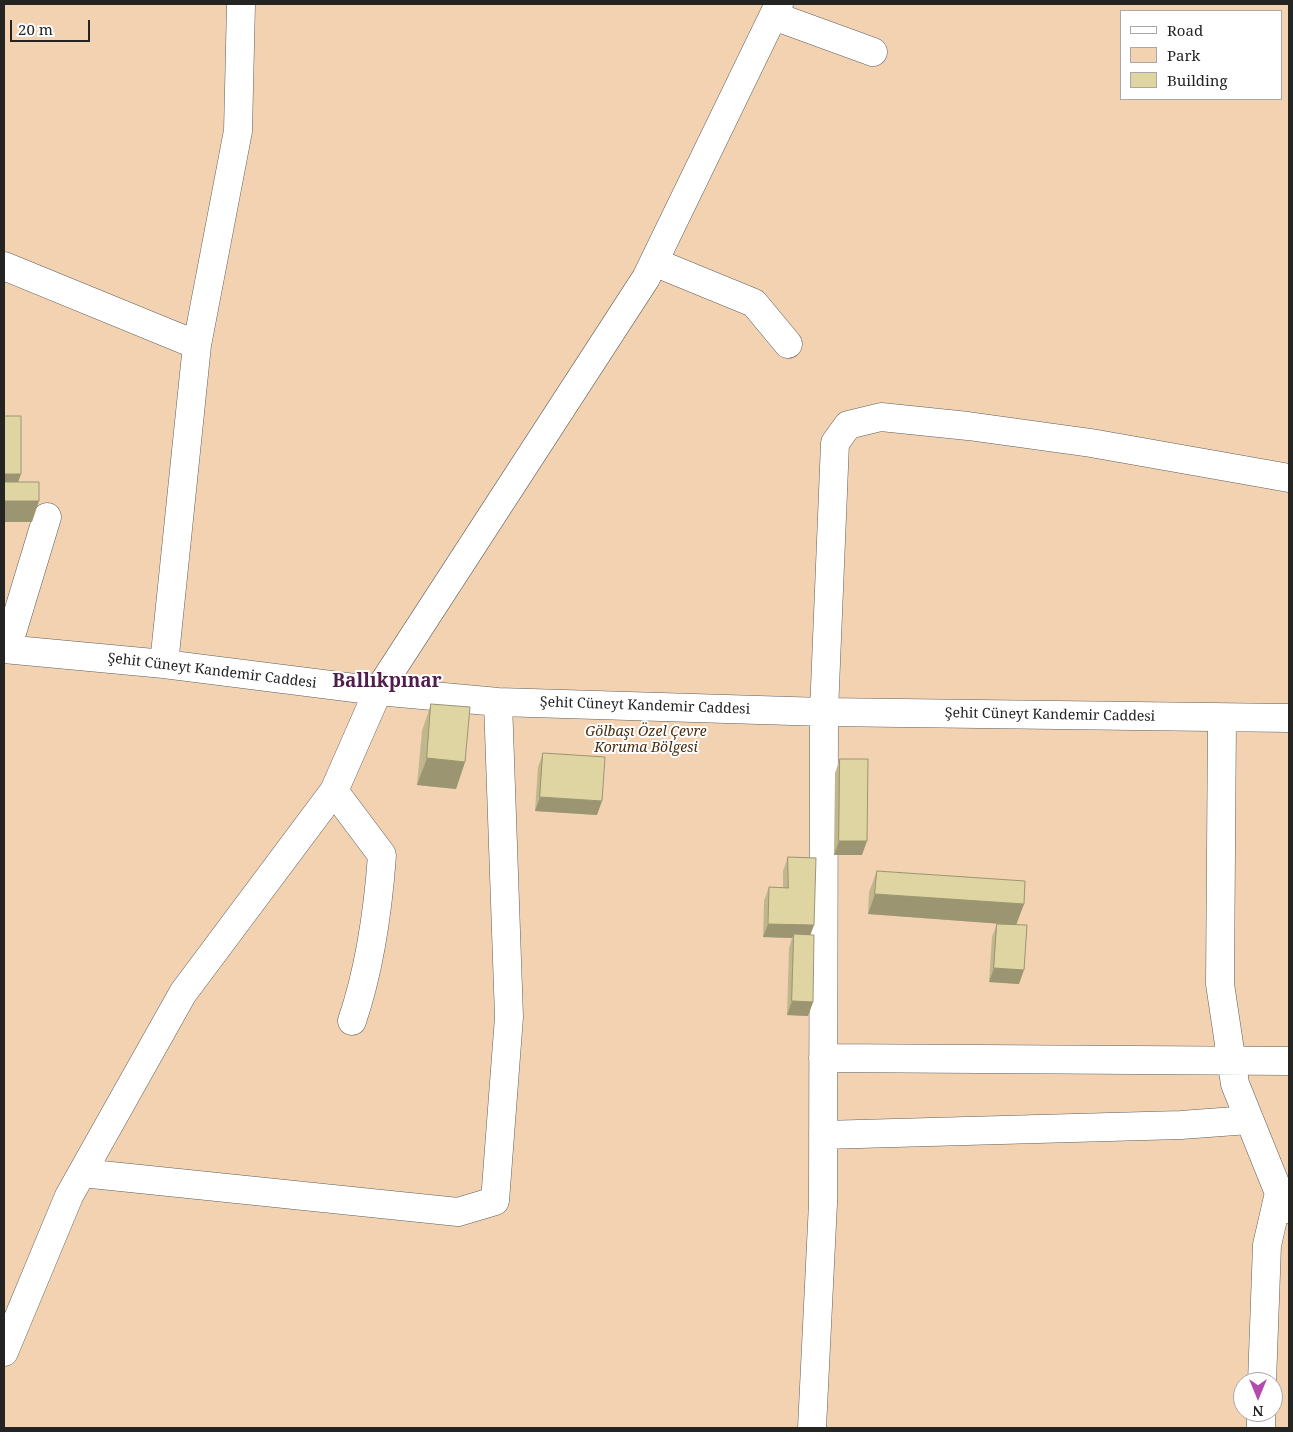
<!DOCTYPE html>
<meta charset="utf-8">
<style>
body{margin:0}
#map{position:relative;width:1293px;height:1432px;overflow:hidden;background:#e5e8e3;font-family:"Noto Serif",serif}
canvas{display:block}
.frame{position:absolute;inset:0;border:5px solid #242523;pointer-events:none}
.legend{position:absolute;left:1120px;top:10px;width:162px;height:90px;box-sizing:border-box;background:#fff;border:1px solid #a7a8a7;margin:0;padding:6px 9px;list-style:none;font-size:15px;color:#242523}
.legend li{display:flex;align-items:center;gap:10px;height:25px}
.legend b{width:25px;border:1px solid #a7a8a7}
.north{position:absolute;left:1233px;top:1372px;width:50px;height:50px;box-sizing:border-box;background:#fff;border:1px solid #a7a8a7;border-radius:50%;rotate:180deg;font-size:14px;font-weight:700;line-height:20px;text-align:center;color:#242523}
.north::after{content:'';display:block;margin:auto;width:18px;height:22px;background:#b34bae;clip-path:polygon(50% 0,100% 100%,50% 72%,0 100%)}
.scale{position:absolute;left:10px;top:20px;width:80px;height:22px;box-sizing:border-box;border:2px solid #242523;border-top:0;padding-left:6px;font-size:15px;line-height:18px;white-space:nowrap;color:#242523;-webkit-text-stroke:4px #fff;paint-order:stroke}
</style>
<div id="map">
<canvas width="1293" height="1432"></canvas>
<div class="frame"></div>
<ul class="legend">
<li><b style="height:6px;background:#fff"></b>Road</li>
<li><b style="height:14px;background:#f3d2b2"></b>Park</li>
<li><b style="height:14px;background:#dfd5a3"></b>Building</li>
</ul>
<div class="north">N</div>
<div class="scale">20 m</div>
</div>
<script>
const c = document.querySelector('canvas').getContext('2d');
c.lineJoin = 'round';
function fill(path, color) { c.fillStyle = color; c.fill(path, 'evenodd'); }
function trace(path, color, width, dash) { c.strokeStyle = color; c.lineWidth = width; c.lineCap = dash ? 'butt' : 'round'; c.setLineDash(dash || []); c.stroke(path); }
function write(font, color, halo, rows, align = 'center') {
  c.font = font + ' "Noto Serif",serif'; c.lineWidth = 4; c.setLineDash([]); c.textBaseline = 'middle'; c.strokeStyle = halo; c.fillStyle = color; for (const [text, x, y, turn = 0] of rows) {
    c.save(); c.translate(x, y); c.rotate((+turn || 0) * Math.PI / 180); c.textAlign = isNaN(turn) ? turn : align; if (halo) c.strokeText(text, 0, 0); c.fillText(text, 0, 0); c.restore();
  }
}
fill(new Path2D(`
 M4,4H1289V1428H4ZM1122,11H1282V99H1122ZM1243,1382H1273V1412H1243Z`), '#f3d2b2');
const minor = new Path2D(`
 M774,16L873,52
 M654,262L754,303L788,344
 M4,266L197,345L164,664
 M197,345L238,131L241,4
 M4,649L164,664L378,691L498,702L824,712L1289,718
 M7,649L47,517
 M1222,718L1220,984L1235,1084L1279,1193L1289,1209
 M334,791L382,855C378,911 370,968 352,1021
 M823,1058L1289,1061
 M823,1135L1181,1125L1249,1120
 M82,1173L458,1212L495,1201L509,1017L498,702
 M4,1352L69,1196L183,993L334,791L378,691L646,278L779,4
 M1262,1382L1267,1245L1279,1193
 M812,1428L823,1203L824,712L835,443L848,425L881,417L968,426L1091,443L1289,478
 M1261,1428V1412`);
trace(minor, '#5d5f5b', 29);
trace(minor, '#fff', 28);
fill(new Path2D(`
 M431,704L465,762L456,789L417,785L422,731Z
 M543,753L597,815L535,811L538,767Z
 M840,759L862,855H834L835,773Z
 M788,857L810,935L813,1002L808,1016L787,1015L789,948L792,938L763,937L764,901L769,887H783V871Z
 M877,871L1024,904L1016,925L868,914L869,892Z
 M997,924L1019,984L989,982L992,937Z`), '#c0b78c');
fill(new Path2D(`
 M4,474H21L16,488H4Z
 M4,501H39L32,522H4Z
 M427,758L465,762L456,789L417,785Z
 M540,797L602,801L597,815L535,811Z
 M839,841H867L862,855H834Z
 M875,894L1024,904L1016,925L868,914Z
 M768,924L814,925L809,939L794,934L792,938L763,937Z
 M994,968L1024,970L1019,984L989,982Z
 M792,1001L813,1002L808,1016L787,1015Z`), '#9c9572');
const building = new Path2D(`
 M4,416H21V474H4Z
 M4,482H39V501H4Z
 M431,704L470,707L465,762L427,758Z
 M543,753L605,757L602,801L540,797Z
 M840,759H868L867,841H839Z
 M788,857L816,858L814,925L768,924L769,887L788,888Z
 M877,871L1025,881L1024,904L875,894Z
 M997,924L1027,925L1024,970L994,968Z
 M794,934L814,935L813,1002L792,1001Z`);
fill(building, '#dfd5a3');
trace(building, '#9c9572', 1);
write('14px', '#242523', '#fff', [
 ["Şehit Cüneyt Kandemir Caddesi",212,671,7],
 ["Şehit Cüneyt Kandemir Caddesi",645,706,2],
 ["Şehit Cüneyt Kandemir Caddesi",1050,715,1]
]);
write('italic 14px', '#472c0f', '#fff', [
 ["Gölbaşı Özel Çevre",646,732],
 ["Koruma Bölgesi",646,748]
]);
write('bold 19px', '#501e4d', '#fff', [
 ["Ballıkpınar",387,682]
]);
</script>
